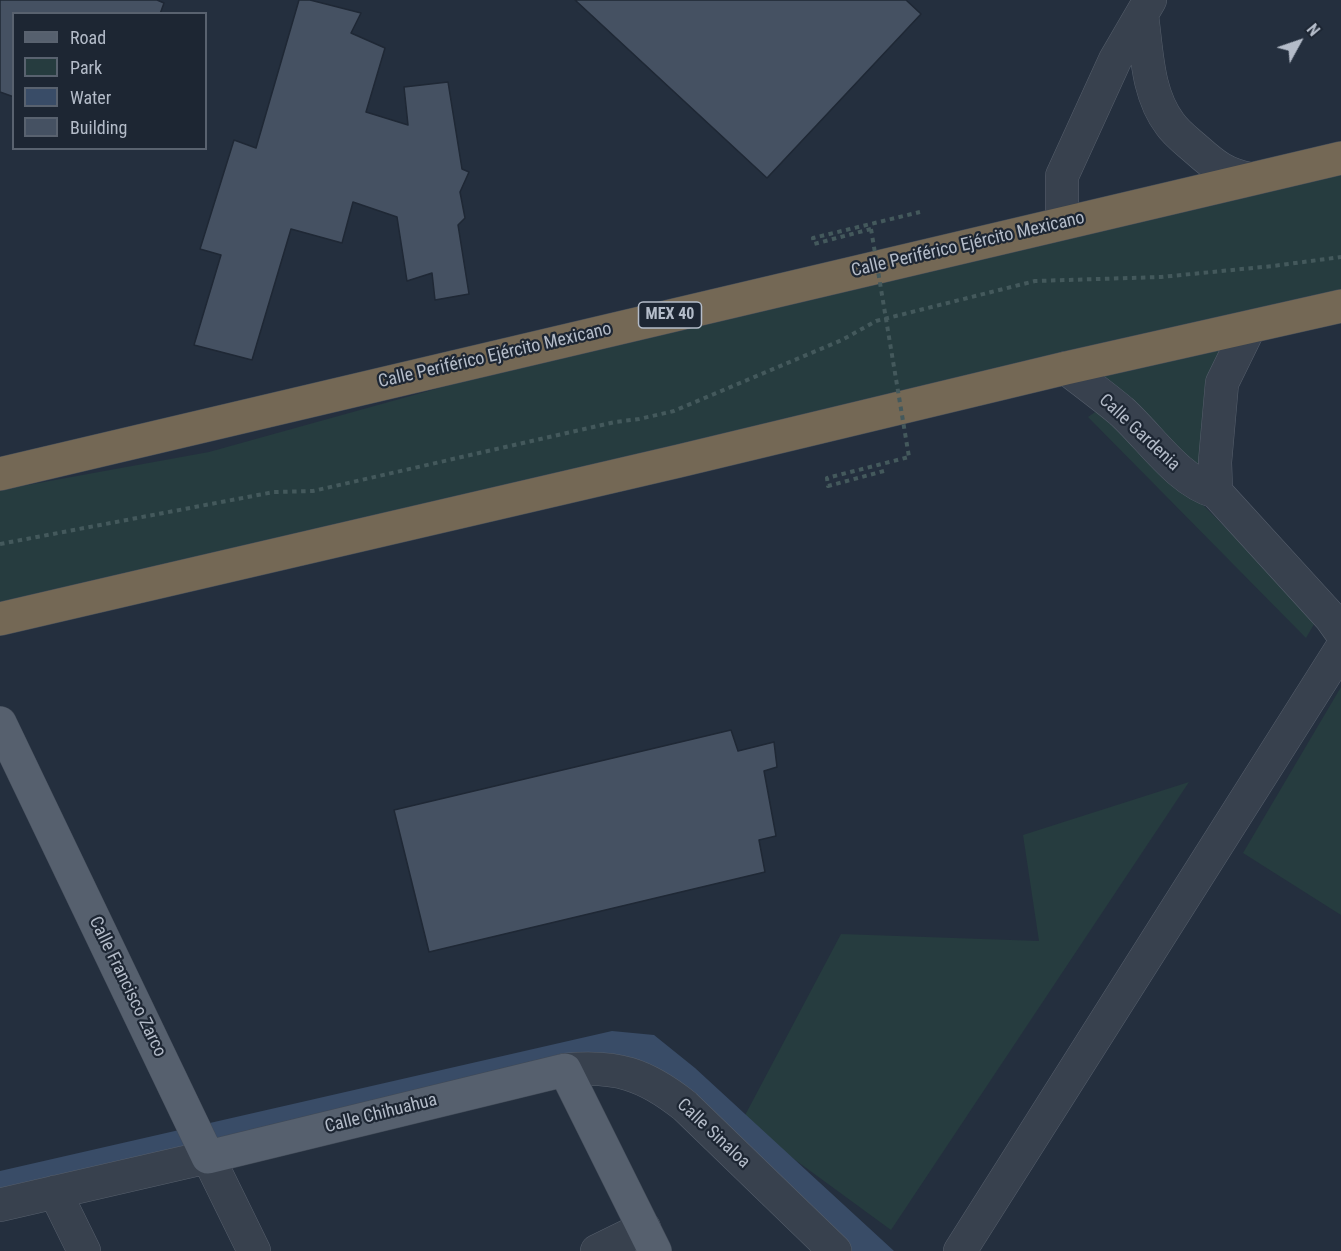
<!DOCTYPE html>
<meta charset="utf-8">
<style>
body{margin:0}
#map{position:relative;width:1341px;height:1251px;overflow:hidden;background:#242f3e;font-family:"Roboto Condensed",sans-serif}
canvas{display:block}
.legend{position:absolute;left:12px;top:12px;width:195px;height:138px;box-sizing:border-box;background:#1d2633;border:2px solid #59626f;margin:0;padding:8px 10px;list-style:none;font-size:18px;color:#b4bcc9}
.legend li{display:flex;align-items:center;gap:12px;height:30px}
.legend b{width:30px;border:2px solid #59626f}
.north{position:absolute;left:1269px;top:12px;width:60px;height:60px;-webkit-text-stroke:4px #1d2633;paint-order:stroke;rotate:50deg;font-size:16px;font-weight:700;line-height:24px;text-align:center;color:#b4bcc9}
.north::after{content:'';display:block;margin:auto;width:21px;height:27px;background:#b4bcc9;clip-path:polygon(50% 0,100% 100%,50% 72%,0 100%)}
</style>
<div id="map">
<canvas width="1341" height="1251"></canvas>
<ul class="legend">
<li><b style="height:8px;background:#56606e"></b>Road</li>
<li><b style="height:16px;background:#263c3f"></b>Park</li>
<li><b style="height:16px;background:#394c67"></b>Water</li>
<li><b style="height:16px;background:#455162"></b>Building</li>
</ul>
<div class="north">N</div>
</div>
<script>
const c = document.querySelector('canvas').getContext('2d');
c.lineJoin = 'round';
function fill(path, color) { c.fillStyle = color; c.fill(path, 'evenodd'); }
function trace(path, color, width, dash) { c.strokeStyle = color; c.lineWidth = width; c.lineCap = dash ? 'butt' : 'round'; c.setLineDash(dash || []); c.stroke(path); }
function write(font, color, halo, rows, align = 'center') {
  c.font = font + ' "Roboto Condensed",sans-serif'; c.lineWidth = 4.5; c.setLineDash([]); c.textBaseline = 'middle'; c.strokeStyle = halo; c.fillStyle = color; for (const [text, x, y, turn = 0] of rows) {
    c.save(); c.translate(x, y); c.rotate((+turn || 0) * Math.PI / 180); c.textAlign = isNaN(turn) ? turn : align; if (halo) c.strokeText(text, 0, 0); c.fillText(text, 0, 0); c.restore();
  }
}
fill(new Path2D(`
 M1341,161V309L0,620V490L209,452L619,338Z
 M1238,337L1214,490L1092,377Z
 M1104,406L1317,619L1306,638L1088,417Z
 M1341,687V915L1243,853Z
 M1189,782L891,1230L742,1121L841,934L1039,941L1023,835Z`), '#263c3f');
fill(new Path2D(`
 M612,1031L654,1035L695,1068L894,1251H850L634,1067L0,1196V1171Z`), '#394c67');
const building = new Path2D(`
 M0,0H157L164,3L160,14H14V97L0,92Z
 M299,0H310L361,13L351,33L385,48L366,112L408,125L404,87L448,82L462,169L469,172L460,192L465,218L458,225L469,294L435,300L432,273L407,281L397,217L353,202L342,243L291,229L252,360L194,345L221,255L200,249L234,140L256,148Z
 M575,0H906L921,14L767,178Z
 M731,730L738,751L774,742L777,767L764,771L776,836L759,840L765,872L429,952L394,810Z`);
fill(building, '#455162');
trace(building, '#1f2835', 1.5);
const minor = new Path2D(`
 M1142,16C1147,52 1147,94 1170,124C1177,134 1188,142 1197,150C1215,166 1225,174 1249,179
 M1062,223V176L1115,60L1150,0
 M1066,368C1084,382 1103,396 1121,411C1150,437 1178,481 1216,492L1331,618L1341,632
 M1216,492L1215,462L1222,383L1249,328
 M565,1070C616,1065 645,1074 685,1106L835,1251
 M55,1192L84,1251
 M0,1205L208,1157L254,1251
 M597,1251L644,1228
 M960,1251L1341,649`);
const major = new Path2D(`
 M0,723L208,1157L565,1070L655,1251`);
const highway = new Path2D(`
 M0,474L1341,158
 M0,619L679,461L1066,368L1341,306`);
trace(minor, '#565f6c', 34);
trace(major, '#414a57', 34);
trace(highway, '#434c59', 34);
trace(new Path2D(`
 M871,229L814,244L813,238L920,212
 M884,471L828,486L827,478L909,457
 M0,544L274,492L313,491L615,422L639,419L674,411L842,340L876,321L1035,281L1161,277L1273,266L1341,257`), '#44595c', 4, [4.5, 4.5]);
trace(minor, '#38414e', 33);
trace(major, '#56606e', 33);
trace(highway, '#746855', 33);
trace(new Path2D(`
 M871,229L909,457`), '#44595c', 4, [4.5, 4.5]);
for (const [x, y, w] of [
 [670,315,63]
]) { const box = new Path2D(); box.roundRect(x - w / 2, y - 13, w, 26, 4.5); c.fillStyle = '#1d2633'; c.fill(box); trace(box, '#b4bcc9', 1.5); }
write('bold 16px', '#b4bcc9', null, [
 ["MEX 40",670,315]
]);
write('18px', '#b4bcc9', '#1d2633', [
 ["Calle Periférico Ejército Mexicano",968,245,-13],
 ["Calle Periférico Ejército Mexicano",495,356,-13],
 ["Calle Gardenia",1139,433,43],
 ["Calle Francisco Zarco",127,987,64],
 ["Calle Chihuahua",381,1114,-14],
 ["Calle Sinaloa",713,1134,43]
]);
</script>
